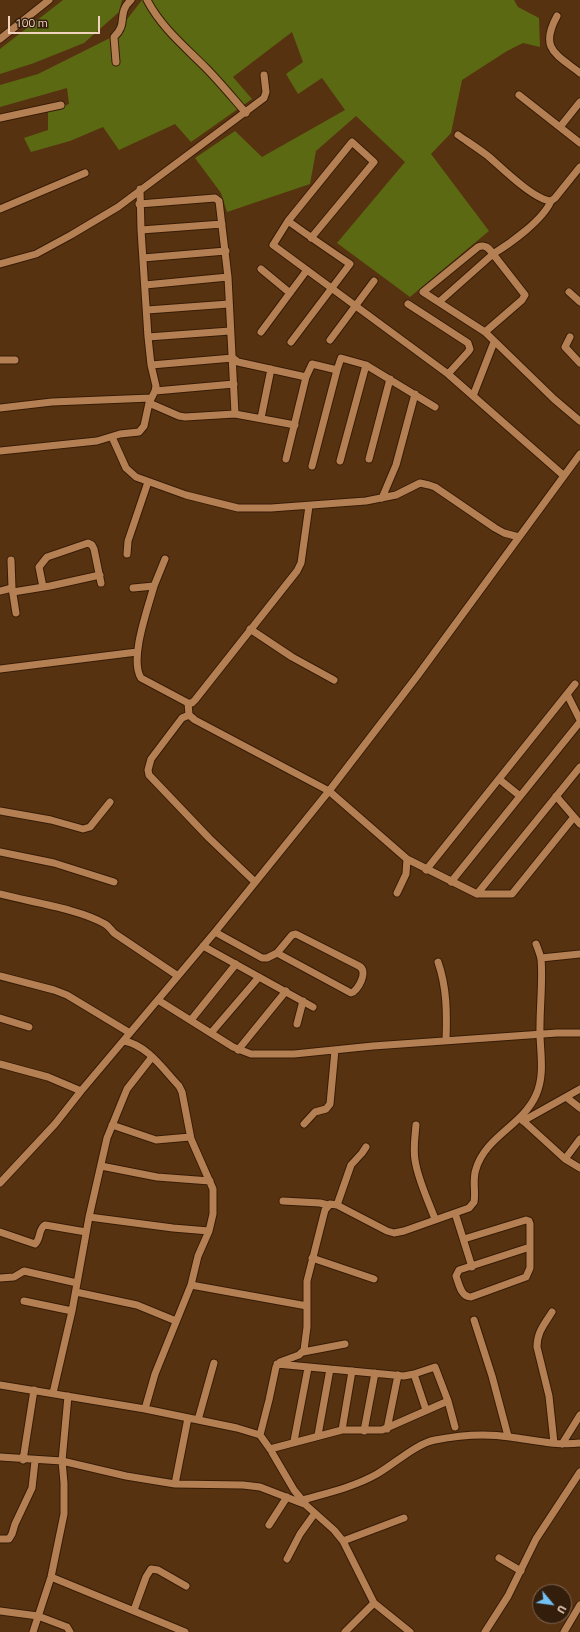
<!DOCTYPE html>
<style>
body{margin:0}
#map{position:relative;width:580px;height:1632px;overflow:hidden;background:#573211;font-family:"Titillium Web",sans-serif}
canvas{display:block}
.north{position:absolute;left:532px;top:1584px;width:40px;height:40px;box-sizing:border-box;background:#331e0c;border:1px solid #7f6653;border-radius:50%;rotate:119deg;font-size:11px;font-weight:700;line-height:16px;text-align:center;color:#f1d3bd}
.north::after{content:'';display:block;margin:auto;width:14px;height:18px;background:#72c1f5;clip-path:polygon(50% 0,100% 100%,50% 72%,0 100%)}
.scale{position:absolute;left:8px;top:16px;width:92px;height:18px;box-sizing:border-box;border:2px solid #f1d3bd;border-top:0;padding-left:5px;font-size:12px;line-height:14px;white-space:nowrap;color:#f1d3bd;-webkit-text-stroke:3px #331e0c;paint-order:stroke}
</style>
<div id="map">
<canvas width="580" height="1632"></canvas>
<div class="north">U</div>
<div class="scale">100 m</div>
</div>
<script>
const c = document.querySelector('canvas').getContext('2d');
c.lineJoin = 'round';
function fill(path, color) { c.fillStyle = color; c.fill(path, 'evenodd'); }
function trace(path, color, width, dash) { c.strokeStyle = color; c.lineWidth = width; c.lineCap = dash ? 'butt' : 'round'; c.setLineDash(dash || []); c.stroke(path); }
fill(new Path2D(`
 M63,0H122L119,12L84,43L34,63L0,74V49Z
 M142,0H514L518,7L539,18L540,47L523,43L507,51L462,80L451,133L431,154L489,231L410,297L337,243L405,162L356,116L316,151L310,184L227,212L221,193L195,158L235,131L262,157L345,110L322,78L298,94L286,74L303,62L292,32L233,77L252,99L191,142L175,124L119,150L103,127L70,141L31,152L24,138L48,130V112L69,104L67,88L0,107V85L38,74L114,36Z`), '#5b6912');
const minor = new Path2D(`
 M147,0C161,27 184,46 205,67C219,81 232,97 246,113
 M557,16C539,49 556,54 580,73
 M0,39L49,0
 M116,62L114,37C129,23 116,14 131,0
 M519,95L580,143
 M0,118L61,105
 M560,127L580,102
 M458,135C468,142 479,149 488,156C502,168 534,200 551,201L555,198L580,167
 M551,201C543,220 511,243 493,254L525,295L522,300L485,332L554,399L580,421
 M139,204L215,198L219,201L228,277L235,414
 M0,209L85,173
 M288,221L273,245L448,374L563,475
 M141,230L222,224
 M143,258L226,251
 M0,264L36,254L71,235L118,207L264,98L266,92L264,75
 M261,269L290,293
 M145,285L228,277
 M569,292L580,302
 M439,302L493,254C489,248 485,244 478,247L423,292L485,332
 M408,304L468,343L470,349L468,352L448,374
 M147,310L229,304
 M261,332L307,270
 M148,337L230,331
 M570,337L565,347L580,363
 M330,340L374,281
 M291,342L350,264C329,250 309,236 288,221L352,142L374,162L311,238
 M0,360H15
 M151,365L233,358L238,362L306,377L312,364L337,370
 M155,391L234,384
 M473,396L494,342
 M149,403L179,416L185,417L235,414L295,425
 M0,408L52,402L151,398
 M261,418L271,369
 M112,437L126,468L136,477L186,495L238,508H271L366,501L396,495L420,483L429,485L435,487L495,528L504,533L519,537
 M0,451L97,441L120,434L139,432L144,426L149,403L155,391L156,386L151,365L148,337L141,230L140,189
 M286,459L306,377
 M369,459L390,379
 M340,461L366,365
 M312,466L337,370L341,358L366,365L435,407
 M382,498L396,465L415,394
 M127,554L128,541L148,482
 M11,560L12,588L16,613
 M154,586L165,559
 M43,587L39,567L47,557L88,543L92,545L94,549L101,583
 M133,588L154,586C148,608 129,659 141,678L188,703L189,715L195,720L329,791L407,859L477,894H512L574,817
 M0,591L12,588
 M13,592L50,586L100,575
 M250,629L292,657L334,680
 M0,669L137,652
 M567,694L580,720
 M188,703H192L195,700L297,571L301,563L309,506
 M189,715L182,718L151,759L148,770L149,775L209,838L255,882
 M499,779L520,796
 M556,796L580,824
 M0,811L51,820L83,829L90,827L110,802
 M0,852L54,863L114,882
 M426,870L575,684
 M451,882L580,722
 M397,893L406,874L407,859
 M0,894C30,902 80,909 105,924C109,926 111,930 114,933L178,976
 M477,894L580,767
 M215,932L262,958H267L277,953L351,993C358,991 369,971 359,966L296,934L292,935L277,953
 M203,946L313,1007
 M541,958L580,954
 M438,962C447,988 447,1013 446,1041
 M0,976L54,990L67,995L130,1033
 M158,1000L233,1047L251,1054H294L373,1046L557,1033H580
 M0,1018L29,1027
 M191,1020L236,964
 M297,1024L303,1001
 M211,1033L259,977
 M124,1041C147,1045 163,1069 179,1086L182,1092L191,1139L213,1189V1214L209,1231L198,1256L191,1285L155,1374L145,1409
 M238,1050L286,991
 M0,1064L48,1077L81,1091
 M566,1097L580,1108
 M520,1118L565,1159L580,1168
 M523,1121L580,1089
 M304,1124L315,1112L326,1109L330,1104L335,1050
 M112,1125L156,1140L190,1137
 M416,1125C415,1137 413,1148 415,1160C418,1180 428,1200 435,1219
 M565,1159L580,1139
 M101,1166L157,1177L210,1181
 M0,1183L55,1124L81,1091L215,932L329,791L418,675L580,454
 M283,1201L320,1203L328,1205
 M337,1205L351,1165L362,1153L366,1147
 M455,1213L472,1267
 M89,1217L173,1228L209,1231
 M0,1232L35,1244C41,1239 38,1229 45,1225L86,1232
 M464,1239L526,1220L529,1221L530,1224V1268L526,1277L471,1297C461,1297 459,1284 456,1276L459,1270L530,1247
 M312,1258L374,1279
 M0,1278L14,1277L24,1271L77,1283
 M191,1285L307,1306
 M76,1292L137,1305L176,1321
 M24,1301L72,1311
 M552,1312C544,1325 537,1332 537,1347L549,1396L554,1443
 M474,1320L492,1376L508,1436
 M303,1352L345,1344
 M277,1364L404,1376L414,1374L435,1367L448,1401L455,1427
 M414,1374L426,1410
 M0,1385L145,1409L237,1428L260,1435L270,1449L294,1490L307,1506L334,1530L343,1541L374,1603L410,1632
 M53,1393L72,1311L89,1217L107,1138L127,1089L152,1057
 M198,1420L214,1363
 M387,1429L398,1375
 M342,1430L352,1371
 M364,1431L375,1373
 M260,1435L269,1400L276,1367L280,1362L299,1355L304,1350L307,1327V1281L325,1210L330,1204L337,1205L387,1231L394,1233L404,1231L469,1208L474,1202C476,1191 472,1180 476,1169C485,1137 523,1125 536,1095C546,1073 539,1048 540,1026C540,1005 543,978 541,959C540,954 538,949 536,944
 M318,1435L330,1369
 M294,1441L308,1368
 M562,1444L580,1415
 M270,1449L342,1430H382L448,1401
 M0,1457L62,1461L126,1476L175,1484L243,1485L260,1487L304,1504
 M23,1460L34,1390
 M175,1484L188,1418
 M303,1500C327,1493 354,1487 377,1474C393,1465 417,1443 435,1440C460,1435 485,1433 510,1437C533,1440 557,1446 580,1443
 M269,1525L287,1497
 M0,1539H9L12,1534L15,1524L32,1488L35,1461
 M343,1541L404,1518
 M499,1558L521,1571
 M287,1559L300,1534L315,1513
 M51,1577L185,1632
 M134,1610L146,1577L151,1569L158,1570L186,1586
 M0,1611L38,1616L67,1627L70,1632
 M33,1632L51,1577L64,1514V1483L62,1461L68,1396
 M345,1632L374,1603
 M485,1632L508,1596L536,1539L580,1472
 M564,1632L580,1605`);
trace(minor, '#361c05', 9);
trace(minor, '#b57f54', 7);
</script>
